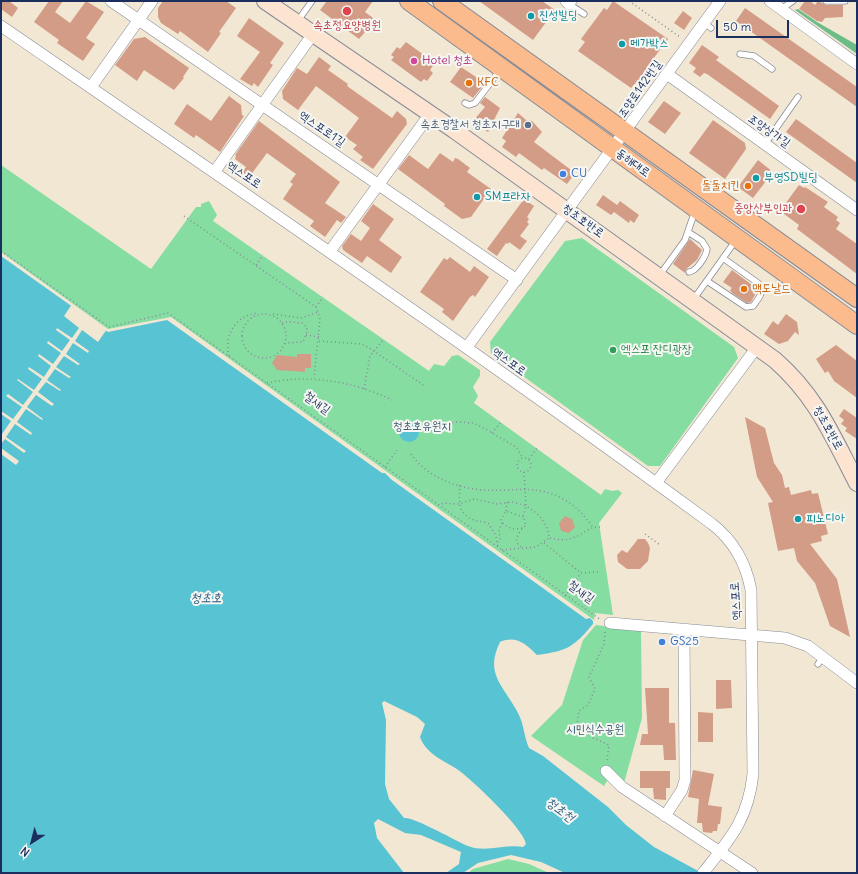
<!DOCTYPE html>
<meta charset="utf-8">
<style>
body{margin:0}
#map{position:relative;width:858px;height:874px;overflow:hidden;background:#f2e7d3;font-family:Delius,sans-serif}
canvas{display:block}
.frame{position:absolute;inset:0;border:2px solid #1b2f5e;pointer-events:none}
.north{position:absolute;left:12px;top:822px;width:40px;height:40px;-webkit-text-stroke:3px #f6f6f2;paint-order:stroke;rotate:216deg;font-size:11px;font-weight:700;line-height:16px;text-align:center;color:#1b2f5e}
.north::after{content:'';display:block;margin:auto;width:14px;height:18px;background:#1b2f5e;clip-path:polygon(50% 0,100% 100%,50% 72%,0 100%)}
.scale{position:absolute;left:716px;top:20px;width:73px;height:18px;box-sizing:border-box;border:2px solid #1b2f5e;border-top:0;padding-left:5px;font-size:12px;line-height:14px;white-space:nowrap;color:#1b2f5e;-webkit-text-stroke:3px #f6f6f2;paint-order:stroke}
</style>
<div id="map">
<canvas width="858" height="874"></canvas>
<div class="frame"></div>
<div class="north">N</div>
<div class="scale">50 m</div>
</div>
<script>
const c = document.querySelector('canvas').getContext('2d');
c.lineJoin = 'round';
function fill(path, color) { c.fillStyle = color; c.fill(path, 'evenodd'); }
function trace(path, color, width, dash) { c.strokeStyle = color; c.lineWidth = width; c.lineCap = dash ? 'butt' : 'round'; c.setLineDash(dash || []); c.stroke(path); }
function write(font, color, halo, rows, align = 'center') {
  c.font = font + ' Delius,"Poor Story",sans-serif'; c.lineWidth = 4; c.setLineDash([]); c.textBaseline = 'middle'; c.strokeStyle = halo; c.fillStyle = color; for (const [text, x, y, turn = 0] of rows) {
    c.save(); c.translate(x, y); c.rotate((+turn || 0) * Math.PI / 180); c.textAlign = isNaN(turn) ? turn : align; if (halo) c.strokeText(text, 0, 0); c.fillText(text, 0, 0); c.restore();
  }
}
fill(new Path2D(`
 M1,165L151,269L196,207H201V204L209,201L217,215L213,221L429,371L434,364L444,366L452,356L458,355L480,370V376L473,387L478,396L474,403L601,495L605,489L612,491L618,490L622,493L599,523L613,615L595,613L594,620L171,317L108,329L1,252Z
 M582,238L734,347L738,358L660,466H648L491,353L490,342L565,241Z
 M596,625L641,631L642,718L624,783L611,774L604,786L531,736L562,705L583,640Z
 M508,859L529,864L549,873H468L473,869Z`), '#85dda2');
fill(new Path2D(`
 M798,9L817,22L857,45V54L795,10Z`), '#6cbc88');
fill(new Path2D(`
 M1,256L108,332L167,320L382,473H385L392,480L586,619L590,618L593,621V624C574,647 567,651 537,655C526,644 516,635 500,642C484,674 504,686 518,713C524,724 524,737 529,748L543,756L608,807L626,825L654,847L702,873H565L541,862L511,855L478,863L463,873H446L459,864L461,852L421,835L405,833L378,819L374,823L377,838L404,873H1ZM384,701L417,717L425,724L420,737C427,756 445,760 461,772C475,783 524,829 526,844L523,847C504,844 485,853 468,846C456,841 413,816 404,818L389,799L385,784L386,720L382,703Z
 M399 432a10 10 0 1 1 20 0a10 10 0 1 1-20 0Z`), '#58c3d2');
fill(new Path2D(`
 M72,304L107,329L98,342L82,330L75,341L89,351L88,353L73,343L66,354L80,364L78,365L64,356L56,367L71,377L69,378L55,369L47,380L61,390L60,391L46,382L38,392L54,404L52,406L36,395L27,407L43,419L42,420L26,409L17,422L32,433L31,435L15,424L6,437L26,451L24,453L5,439L1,444V433L2,434L11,421L1,414V411L13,419L22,407L6,396L8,394L23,405L33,392L17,380L18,379L34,390L42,379L28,369L29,367L44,377L51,366L38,356L39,354L53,364L61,353L47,343L48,341L62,351L70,340L56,330L57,328L72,338L79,328L64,316Z
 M1,448L19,461L16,465L1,454Z`), '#f2e7d3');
fill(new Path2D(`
 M1,1H9L18,8L12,17L1,9Z
 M49,1H63L55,12L70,23L86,1L104,12L86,38L95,44L83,61L57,43L59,40L34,22Z
 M163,1H226L236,8L219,32L221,33L208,52L180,31L178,34L161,23L158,17V8Z
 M327,1H373L365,12L373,18L370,22L372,24L359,39L320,10Z
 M479,1H542L555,10L533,40Z
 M613,1L668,39L653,59L657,62L641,82L638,80L631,88L578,51L585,42L581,39L604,8L607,10Z
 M805,1H810L815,5L818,1L826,5H843V17L825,18L822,22L817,21L799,9Z
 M745,8L857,87V107L736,21Z
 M683,11L692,18L684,30L674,23Z
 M249,18L284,43L270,63L273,65L258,87L254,83L252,86L240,79L260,52L237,36Z
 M145,37L189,68L183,77L184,78L174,90L144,70L137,81L115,65L134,39Z
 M406,42L435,63L430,70L433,73L427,81L424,79L421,82L391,60L394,57L391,55L397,47L400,49Z
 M702,45L719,57L716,60L779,106L770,119L707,74L704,73L700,77L693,72L696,68L689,63Z
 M319,57L331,66L328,70L348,84L347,86L378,108L392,118L397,111L406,119L407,124L373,169L360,160L363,157L353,149L357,145L345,137L359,118L316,86L298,110L283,99L282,91L297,68L307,74Z
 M461,67L485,83L473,98L450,82Z
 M229,96L241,105L242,115L244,116L220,152L196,135L194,138L174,124L187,104L211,121Z
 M485,97L500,108L488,132L473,121L485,107L480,103Z
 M664,101L681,113L665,134L648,122Z
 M518,113L526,120L532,121L542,132L534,142L575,173L567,184L544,168L542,170L519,153L516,157L502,147L506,141L502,138Z
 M796,119L857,163V183L786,132Z
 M713,120L745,143L746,149L725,179L689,153Z
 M259,121L340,182L325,203L346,217L341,223L337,220L325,237L310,226L314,221L283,199L293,184L290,182L296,174L267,153L247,180L240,175L246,167L235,159L236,156L235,155Z
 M440,153L453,162L455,158L458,159L470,168L467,172L491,189L471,217L462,219L444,206L445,204L398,169L409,155L428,169Z
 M758,160L773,172L753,198L738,187Z
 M799,185L804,188L805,187L828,202L824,207L838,217L836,220L840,223L836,229L857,244V274L797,229L799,225L780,211Z
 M603,195L617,205L620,201L639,215L634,223L630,220L629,223L614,212L611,215L596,205Z
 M524,199L534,206L527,217L529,219L527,222L529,224L520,236L527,241L520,250L509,242L508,244L506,243L497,256L487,249Z
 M373,204L394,219L379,240L402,257L391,273L367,256L362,263L343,250L342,246L351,234L361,241L370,228L361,221Z
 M690,239L702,250L697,260L686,269L685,273L673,264Z
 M450,257L470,272L474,266L489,277L475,297L473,295L470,297L453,321L442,312L444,309L420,292L444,258L447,260Z
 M732,270L756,288V293L751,302L747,303L732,293L730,290L732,288L723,282Z
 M786,314L797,322L799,335L795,332L788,341L779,344L764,334L773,321L778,325Z
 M836,345L857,361V398L834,381L828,371L825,373L816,359Z
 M297,354H311V368H305V372L277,370L272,363L277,355L297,357Z
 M844,409L857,418V439L845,431L847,428L841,424L844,420L839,416Z
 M745,417L765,428L774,463L782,475L785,488L789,487L791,495L811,490L812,494L818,493L828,534L821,536L822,541L810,544L837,579L850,637L830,626L815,583L797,561L794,548L778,551L768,503L773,502L757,477Z
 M565,516L572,519L575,527L569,533L561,531L559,523Z
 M638,539H645L648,543L650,548L648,561L640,569H627L618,562L617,555L622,550L627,553Z
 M716,680H731L732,708L716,709Z
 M645,688H669V723H675L676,760H664L663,745H640L642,734H648Z
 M698,712L713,713V742H698Z
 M693,770L714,774L708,805L722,807L720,824H718L717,831H713L712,833L703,832L702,823H697L699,799L688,797Z
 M640,771H670V788H666V800L654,799L653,788H640Z`), '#d39c86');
const lane = new Path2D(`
 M826,1H845
 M569,4L584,14
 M781,9L793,1
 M297,22L312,1
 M704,23L711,28
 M740,54L754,56L772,69
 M465,103L469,105L475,103L500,70
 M765,144L798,97
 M688,232L702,241L707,249C706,256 697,271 689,272
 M659,276L685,240L695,211
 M707,281L746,307L753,306C759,298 765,292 758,283L723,258
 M693,300L736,240
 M818,664L823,657`);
const street = new Path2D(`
 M111,1L517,280
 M566,1L569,4L571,1
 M770,1L857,64
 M1,26C240,190 479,353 712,524C734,541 746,563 751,590L753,774C748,820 730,839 703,873
 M667,74L857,210
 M91,87L152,1
 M215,171L313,34
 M330,251L430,114
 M467,347L720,1
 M656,483L757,347
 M610,623L785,638L808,646L857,683
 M606,771L622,787L752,873
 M665,816L682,790L685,780L684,629`);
const secondary = new Path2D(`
 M265,1L454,130L775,360C817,397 832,435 857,483`);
const primary = new Path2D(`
 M409,1L857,325
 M442,1L857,298`);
trace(lane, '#868b98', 7);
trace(street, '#868b98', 12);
trace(secondary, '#868b98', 18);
trace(primary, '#868b98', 20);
trace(new Path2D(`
 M629,1L680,37
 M184,216L316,307L320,319L314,378
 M1,251L109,327L168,313L601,620
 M256,265L263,255
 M316,307L323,297
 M242 336a22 22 0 1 1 44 0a22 22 0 1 1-44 0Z
 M273,314L301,318L318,312
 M282,323C288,320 295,323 302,323L307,327V332L303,342L285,343
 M306,335L319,337
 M319,341L361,344L368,347L426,387
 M229,356C224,335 235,316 257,313
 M267,383C308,374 353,381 392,400
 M364,389L370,356L384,339
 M432,424L459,422L473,423L482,427L516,447L523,458
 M492,433L501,422
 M411,454C427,477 456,488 483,490C510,492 536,484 561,498C575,505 583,514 592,526
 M517 465a7 7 0 1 1 14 0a7 7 0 1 1-14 0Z
 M529,459L537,448
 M385,467L397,450
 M460,485C459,500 457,514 474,520C479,522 485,521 489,524L496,536L498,548
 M438,505L444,503L459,504L474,499L497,504L513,502L526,506L523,517L526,525C523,528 515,536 517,542C517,544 522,547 523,549
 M506,511L507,502
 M522,528C514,530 505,528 501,520L506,511L523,517
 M645,534L660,545
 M550,538C559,540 566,541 575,537C584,534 589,526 600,527
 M497,542L500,539L499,530L502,523
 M544,543L581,573
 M502,550L536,547L549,538C548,523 538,513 526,506L524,472
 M565,596L581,573L600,572
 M605,632L604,644L589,677L595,689L588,705L579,711L577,724H587L593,738L609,745L607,761`), '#868b98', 1.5, [1, 3]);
trace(lane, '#fff', 5.5);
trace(street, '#fff', 11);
trace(secondary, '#fde4d1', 16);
trace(primary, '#fbbb8c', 18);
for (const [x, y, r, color] of [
 [347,11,5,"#e0444e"],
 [531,16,4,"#0f9aa8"],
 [622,44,4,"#0f9aa8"],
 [414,61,4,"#d1479c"],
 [469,83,4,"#e8710a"],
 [528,125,4,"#5c6f8a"],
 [563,174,4,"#3f7fe0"],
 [756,178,4,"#0f9aa8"],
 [748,186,4,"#e8710a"],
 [477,197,4,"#0f9aa8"],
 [801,209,5,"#e0444e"],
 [744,289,4,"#e8710a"],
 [613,350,4,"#2e9e5b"],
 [798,519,4,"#0f9aa8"],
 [662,642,4,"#3f7fe0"]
]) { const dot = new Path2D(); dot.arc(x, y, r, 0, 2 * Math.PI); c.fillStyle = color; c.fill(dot); trace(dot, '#f6f6f2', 1.5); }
write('12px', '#0d838f', '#f6f6f2', [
 ["진성빌딩",539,16],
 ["메가박스",630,44],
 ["부영SD빌딩",764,178],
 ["SM프라자",485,197],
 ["피노디아",806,519]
], 'left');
write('12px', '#be3a42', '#f6f6f2', [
 ["속초정요양병원",347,26],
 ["중앙산부인과",792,209,"right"]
]);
write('12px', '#b23c85', '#f6f6f2', [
 ["Hotel 청초",422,61]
], 'left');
write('12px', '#c56008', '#f6f6f2', [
 ["KFC",477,83],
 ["둘둘치킨",740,186,"right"],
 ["맥도날드",752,289]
], 'left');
write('12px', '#1b2f5e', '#f6f6f2', [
 ["조양로142번길",640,89,-55],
 ["엑스포로1길",322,129,34],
 ["조양상가길",769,131,35],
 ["동해대로",633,163,36],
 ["엑스포로",244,175,34],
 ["청초호반로",583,221,36],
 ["엑스포로",509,362,36],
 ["철새길",317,403,36],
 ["청초호반로",828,428,61],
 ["철새길",581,592,36],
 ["엑스포로",736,601,-94]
]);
write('12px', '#4e5e75', '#f6f6f2', [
 ["속초경찰서 청초지구대",520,125]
], 'right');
write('12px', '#366cbe', '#f6f6f2', [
 ["CU",571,174],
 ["GS25",670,642]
], 'left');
write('12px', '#27864d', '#f6f6f2', [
 ["엑스포 잔디광장",621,350]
], 'left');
write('12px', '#365a6f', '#f6f6f2', [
 ["청초호유원지",422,427],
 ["시민식수공원",595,730]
]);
write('italic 13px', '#2d5b81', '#f6f6f2', [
 ["청초호",206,598],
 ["청초천",560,810,37]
]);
</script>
